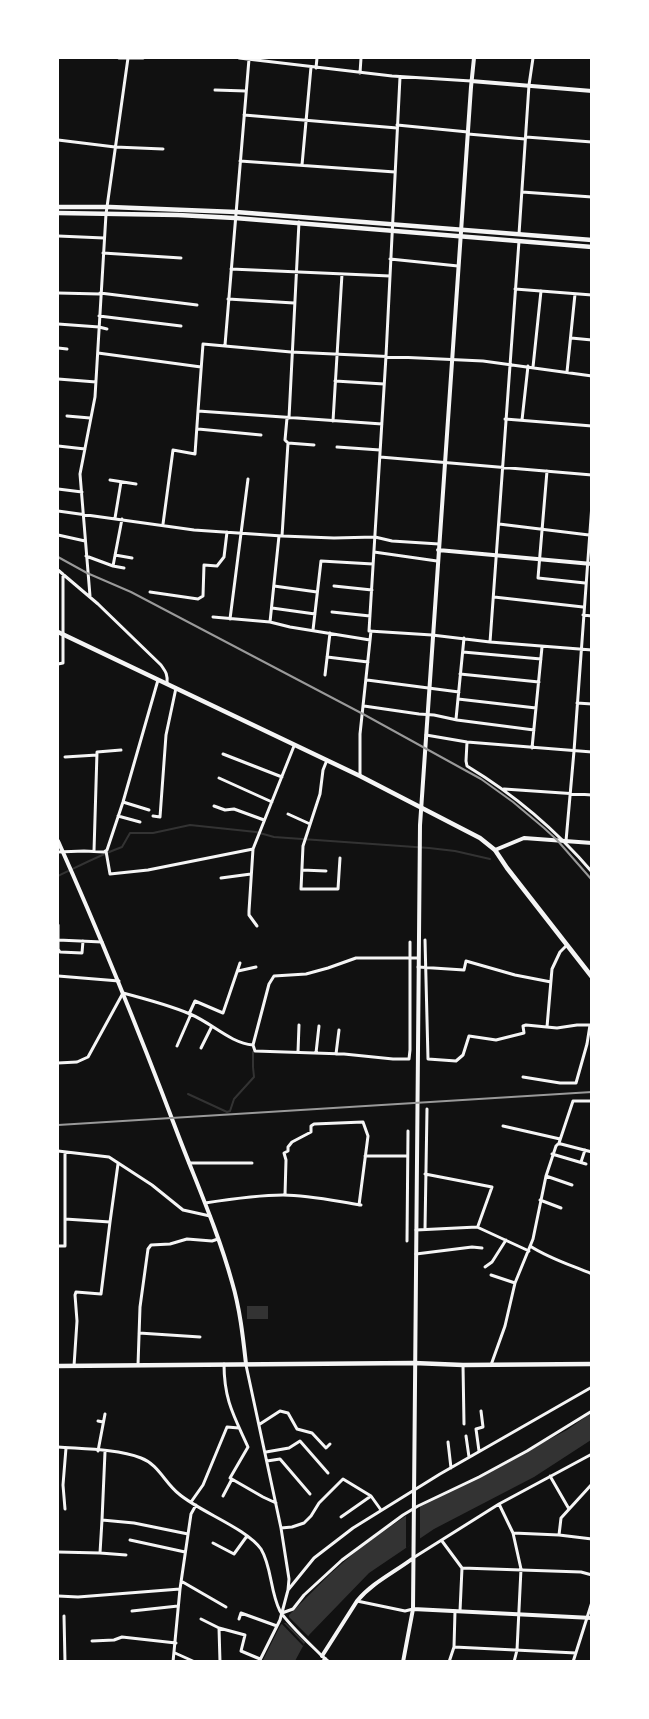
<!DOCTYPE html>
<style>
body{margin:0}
#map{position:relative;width:649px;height:1719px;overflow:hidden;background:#111;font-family:"Source Serif 4",serif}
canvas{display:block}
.frame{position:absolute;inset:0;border:59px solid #fff;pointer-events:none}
</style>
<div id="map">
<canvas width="649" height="1719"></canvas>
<div class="frame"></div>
</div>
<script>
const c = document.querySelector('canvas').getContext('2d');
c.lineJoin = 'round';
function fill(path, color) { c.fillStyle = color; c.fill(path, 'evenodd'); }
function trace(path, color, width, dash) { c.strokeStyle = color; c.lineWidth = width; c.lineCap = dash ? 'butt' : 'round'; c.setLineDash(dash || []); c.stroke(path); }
fill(new Path2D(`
 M247,1306H268V1319H247Z
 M591,1413V1440L534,1477L434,1529L369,1573L309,1635L295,1661L262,1662L280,1626L289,1615L330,1574L361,1547L420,1506L567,1430Z`), '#333');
fill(new Path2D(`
 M420,1506V1539L406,1548V1515Z
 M289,1614V1617L309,1637L305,1642L286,1623H284L304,1644L303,1646L281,1623Z`), '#111');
trace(new Path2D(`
 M58,876C79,866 100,855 122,847L130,833H153L190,825L256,832L274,837L429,848L455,851L490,859
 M188,1094L227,1112L230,1111L234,1099L254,1077L253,1067V1052`), '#333', 2);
trace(new Path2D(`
 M119,58H143
 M239,58L392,76L471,81
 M316,68L317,58
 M360,73L361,58
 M400,77L386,356L369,631L432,635L490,642L592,650
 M215,90L246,91
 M244,115L397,128
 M397,125L468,132
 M468,134L525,139
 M526,137L592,142
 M58,140L115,147L163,149
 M240,161L395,172
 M302,165L311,67
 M522,192L592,197
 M519,234L529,85L533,58
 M58,236L104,238
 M103,253L181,258
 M390,259L458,266
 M231,269L390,276
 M515,289L592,295
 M58,293L100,294
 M100,293L197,305
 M228,299L294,303
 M99,316L181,326
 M58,324L99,327L107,329
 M571,338L592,340
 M225,345L249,59
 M58,348L67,349
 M98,353L201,367
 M533,367L541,291
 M567,372L575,294
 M58,379L96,382
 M335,381L384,384
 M67,416L90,418
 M287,418L285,440L288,443L314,445
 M289,418L299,222
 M505,419L592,426
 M522,420L528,366
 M333,421L342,274
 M382,424L198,411L203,344L291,352L483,361L592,376
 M198,429L261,435
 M58,446L85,449
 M337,447L380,450
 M380,457L592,475
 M547,471L538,578L585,583
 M110,480L136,484
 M58,489L82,492
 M58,511L194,530L282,536L334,538L375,537L392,541L439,544
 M115,518L121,482
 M163,524L173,450L195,454L198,411
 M499,524L589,535
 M58,535L85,541
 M282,536L288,443
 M374,552L437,561
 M115,555L132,558
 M86,556L113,566L122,519
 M113,566L124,568
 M58,570L98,604L161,665C166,672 168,675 167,684
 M274,586L317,592
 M334,586L372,590
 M150,592L198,599L203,596L204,565L217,566L224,557L227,532
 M90,596L80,474L95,397L106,214L128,58
 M494,597L583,607
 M272,608L315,614
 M332,612L370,616
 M583,615L592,616
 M213,617L270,622L290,627L370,640
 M230,619L248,479
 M270,622L279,536
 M313,630L321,561L373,564
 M490,642L519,241
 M463,652L541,659
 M327,657L368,662
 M58,664L63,663V574
 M460,674L539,682
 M325,675L330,633
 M367,680L459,692
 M458,699L536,708
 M577,703L592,704
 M364,706L419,714L434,715L457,720L534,730
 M456,719L464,638
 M426,735L467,742L592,752
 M467,742L466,761L467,766C515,795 556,830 592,872
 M532,748L542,647
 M223,754L282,777
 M65,757L97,755
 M327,760L323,770L320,794L303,846L301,889H338L340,858
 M360,776V734L371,631
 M219,778L272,802
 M504,789L592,795
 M123,802L149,810
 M214,806L225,810L234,809L264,820
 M288,814L310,824
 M118,816L140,822
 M153,816L160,817L166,735L176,688
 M566,841L574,751L592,504
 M94,851L97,752L121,750
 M106,851L110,874L148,870L253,849
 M58,852L84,851L104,852L107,850L123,802L158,680
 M302,870L326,871
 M221,878L251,874
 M58,925V940L102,942
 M257,926L249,915V911L253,849L294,746
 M425,940L428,1059L456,1061L463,1055L469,1036L496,1040L524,1033L523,1026L526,1025L557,1028L577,1025H592
 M410,942V1050L409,1059H393L344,1054L255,1051L253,1045L269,984L274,976L306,974L328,968L356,958H418
 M58,949L60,952L82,953L83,941
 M58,949V940
 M418,967L464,970L466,961L515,975L551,982
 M238,971L256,967
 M58,976L119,981
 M189,1014L195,1001L223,1013L240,963
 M547,1027L552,969L560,952L567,945
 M177,1046L191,1014
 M201,1048L212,1026
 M298,1052L299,1025
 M316,1053L319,1026
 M336,1054L339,1030
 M58,1063L77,1062L88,1057L123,993C146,999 169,1005 190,1014C212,1023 230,1043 253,1045
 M523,1077L560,1083H576L587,1044L590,1025
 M503,1126L560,1139
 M559,1143L573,1101H592
 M58,1151L109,1157L152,1185L183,1210L210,1216
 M552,1154L586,1164
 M365,1156H407
 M581,1162L585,1150
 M189,1163H252
 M425,1174L492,1187L478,1226
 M546,1176L572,1185
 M285,1195L286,1160L284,1153L288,1151V1147L292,1142L311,1132V1126L314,1124L363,1122L368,1136L359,1205
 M540,1200L561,1208
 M205,1203C231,1199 257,1195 283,1195C309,1195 335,1201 361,1205
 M65,1219L110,1222L101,1294L76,1292L75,1295L77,1321L74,1366
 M110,1222L118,1164
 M425,1229L427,1109
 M416,1230L477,1227L529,1251
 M407,1241L408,1131
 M58,1246H65V1152
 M530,1246C550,1259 571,1265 592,1274
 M416,1254L472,1247L482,1248
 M485,1267L492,1262L506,1240
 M491,1275L515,1283
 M139,1333L200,1337
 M224,1364C224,1400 234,1416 248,1447L230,1478L263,1497L276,1503
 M138,1365L140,1307L148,1249L151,1245L170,1244L187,1239L212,1241L218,1239
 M246,1365L281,1528L289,1579L288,1590L280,1620L259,1662
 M463,1365L464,1424
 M491,1365L505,1326L515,1283L533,1239L546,1176L556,1146L558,1144H561L592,1152
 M98,1421L103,1422
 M260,1424L280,1411L288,1413L297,1429L312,1433L326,1448L330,1444
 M466,1436L469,1457
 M448,1442L451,1468
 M58,1447C83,1449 117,1449 141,1458C158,1464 165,1483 179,1494C200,1512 246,1528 261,1549C272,1567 270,1592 280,1611C287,1623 311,1645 322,1656L329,1662
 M98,1451L105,1414
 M479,1451L476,1429L483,1427L481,1411
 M266,1452L289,1448L300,1441L328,1473
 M267,1461L280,1459L310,1494
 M550,1476L569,1509
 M223,1496L232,1479
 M191,1502L203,1485L227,1427L239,1428
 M499,1504L513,1533L521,1569L517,1650L514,1662
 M65,1509L63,1485L66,1448
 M341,1517L371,1496
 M102,1520L105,1452
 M281,1528L292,1527L304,1523L311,1516L319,1503L343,1479L371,1496L381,1510
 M513,1533L559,1535L592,1539
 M559,1535L561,1518L592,1484
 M130,1540L185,1552
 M442,1541L462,1568L460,1611
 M213,1543L234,1554L247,1536
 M58,1552L100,1553L102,1520L134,1523L188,1534
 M100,1553L126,1555
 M413,1558L499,1504L592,1454
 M462,1568L581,1572L592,1575
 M181,1581L226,1607
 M288,1590L314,1558L353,1528L440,1474L592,1387
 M58,1596L78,1597L180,1589
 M357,1601L405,1611L413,1609
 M132,1611L178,1606
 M455,1611L454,1647L576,1653
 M282,1613L293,1609L304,1595L342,1560L403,1515L418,1506L479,1477L527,1451L592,1411
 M64,1616L65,1662
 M201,1619L219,1628L220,1662
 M239,1619L241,1613L277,1626
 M219,1628L245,1635L241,1651L260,1659
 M92,1641L114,1640L122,1637L176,1643
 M175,1653L195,1662
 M173,1662L180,1589L191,1514L196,1505
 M449,1662L454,1647
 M573,1662L592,1602`), '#f5f5f5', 3);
trace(new Path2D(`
 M471,81L592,91
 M438,550L592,564
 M58,841C101,937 140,1034 177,1132C196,1182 218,1231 232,1282C240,1309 243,1337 246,1364
 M495,850L524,838L592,843
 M413,1609L592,1618
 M322,1656L357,1601C372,1583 393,1573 412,1559
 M323,1662L325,1659
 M403,1662L413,1609L420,825L471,87L474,58`), '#f5f5f5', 4);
trace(new Path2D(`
 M58,207H110L236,212L592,240
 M58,213L178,215L235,218L592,247
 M58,1366L414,1363L463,1365L592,1364`), '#f5f5f5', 4.5);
trace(new Path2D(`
 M58,632L360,776L480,838L495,850L507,868L592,977`), '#f5f5f5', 4.5);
trace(new Path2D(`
 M58,557L87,573L131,592L363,714L481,779L513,802L544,828L557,840L592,880
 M58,1125L592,1092`), '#9a9a9a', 2);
</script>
